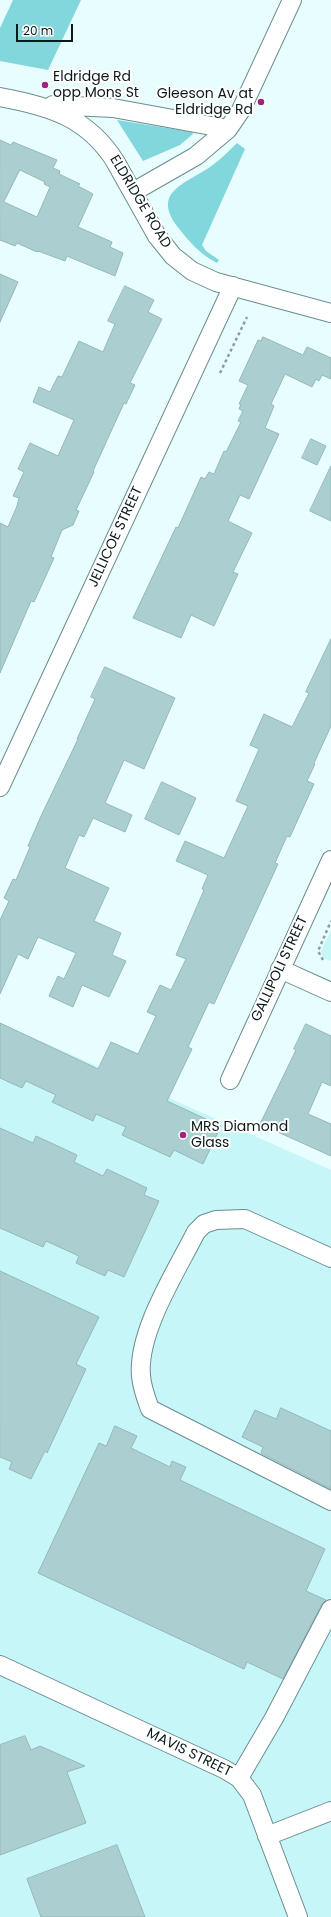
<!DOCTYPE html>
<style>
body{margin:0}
#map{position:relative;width:331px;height:1917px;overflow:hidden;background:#e7fdfe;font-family:Poppins,sans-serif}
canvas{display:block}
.scale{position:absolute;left:16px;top:24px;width:57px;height:18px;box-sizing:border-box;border:2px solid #0b191a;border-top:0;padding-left:5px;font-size:12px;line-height:14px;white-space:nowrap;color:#0b191a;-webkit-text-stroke:3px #fff;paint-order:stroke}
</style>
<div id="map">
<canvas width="331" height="1917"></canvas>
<div class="scale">20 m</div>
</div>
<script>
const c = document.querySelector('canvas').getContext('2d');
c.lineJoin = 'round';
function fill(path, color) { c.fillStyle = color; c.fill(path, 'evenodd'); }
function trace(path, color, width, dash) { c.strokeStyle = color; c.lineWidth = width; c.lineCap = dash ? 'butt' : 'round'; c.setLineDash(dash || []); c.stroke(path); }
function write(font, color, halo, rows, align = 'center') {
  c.font = font + ' Poppins,sans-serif'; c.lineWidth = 4; c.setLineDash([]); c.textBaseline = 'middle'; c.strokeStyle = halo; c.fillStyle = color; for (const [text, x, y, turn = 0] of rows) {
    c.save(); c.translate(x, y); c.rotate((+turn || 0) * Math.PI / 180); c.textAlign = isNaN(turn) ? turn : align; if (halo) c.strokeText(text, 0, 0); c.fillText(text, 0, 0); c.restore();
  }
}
fill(new Path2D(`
 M331,930V961L323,958L321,951Z
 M0,1023L331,1170V1917H0Z`), '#c7f6f9');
fill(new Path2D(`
 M13,0H81L48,70L0,61V28Z
 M117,120L192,132L193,134L180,145L143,161Z
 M237,143L245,149L202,245L206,251L219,260L217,263C200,254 189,242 177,226C152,192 185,184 210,167C220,160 228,152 237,143Z`), '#82d7dc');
const building = new Path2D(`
 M0,140L11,145L13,142L57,160L53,168L60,171L59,174L80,184L78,186L93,194L78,227L112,242L110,247L123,253L115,276L67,256L65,261L38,251L37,252L17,243L15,246L0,240ZM20,170L45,182L44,184L50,187L37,217L4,202Z
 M0,274L18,282L0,322Z
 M125,286L154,300L148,312L162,319L130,383L135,385L126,404L124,403L93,471L94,472L76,510L79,511L73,525L62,530L51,557L54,558L34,602L31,601L0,673V523L8,527L17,506L19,498L13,496L24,472L18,469L30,443L58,456L74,420L33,402L39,387L50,392L58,376L62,377L79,341L103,352L115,324L108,321Z
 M263,337L303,355L307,347L331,358V379L322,375L319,381L316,379L312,387L285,374L271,404L274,406L265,428L279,434L249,499L240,495L228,521L252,533L233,572L238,574L214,626L191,615L181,638L133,618L176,527L178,528L201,477L205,479L209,472L214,474L224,451L226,452L241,422L238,421L243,411L239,409L241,404H239L248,385L239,381L258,340L261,341Z
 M311,439L326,446L317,465L302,458Z
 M331,466V521L310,511Z
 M331,639V726L314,763L315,764L307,781L314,784L290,837L287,836L275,863L278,864L214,1004L209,1002L188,1047L192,1049L167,1101L221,1126L203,1164L174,1150L170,1157L122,1135L126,1127L96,1114L93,1121L52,1102L56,1095L26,1081L22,1088L0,1078V1023L98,1069L111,1042L138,1054L156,1016L147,1012L160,985L171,990L186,959L176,955L204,890L202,889L208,875L176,861L185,841L224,858L248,806L236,801L259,749L250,745L264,714L292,727L309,693L306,692Z
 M105,667L175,698L144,769L124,760L105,803L132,815L125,832L93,818L84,837L79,835L65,868L109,888L94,921L121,933L112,955L126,961L109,997L82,985L73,1007L49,996L58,976L64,979L76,953L38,937L28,959L18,954L0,994V920L9,901L4,898L13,879L16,880L30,847L28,846L41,816L78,739H77L95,699L91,697Z
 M162,782L196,798L179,835L145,819Z
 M306,1024L331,1036V1086L322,1082L308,1114L331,1124V1156L260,1124L296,1050L294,1049Z
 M0,1128L33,1143L36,1136L77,1155L74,1162L103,1176L107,1169L147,1188L144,1195L159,1201L124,1277L108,1270L105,1276L76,1263L79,1256L46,1241L43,1247L0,1228Z
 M0,1271L99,1317L76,1364L86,1369L47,1453L45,1451L31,1479L9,1469L12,1462L0,1457Z
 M281,1408L331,1431V1489L261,1453L263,1447L242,1437L255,1410L276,1419Z
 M115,1426L137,1436L131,1448L170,1467L172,1461L186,1467L180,1480L325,1549L306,1591L326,1600L322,1604L283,1679L247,1662L244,1669L38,1573L99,1443L106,1446Z
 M25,1736L31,1750L40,1746L85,1766L67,1772L86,1823L0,1855V1745Z
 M117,1845L145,1917H41L27,1879Z`);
fill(building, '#abcfd0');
trace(building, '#95b8ba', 1);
const minor = new Path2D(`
 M0,97C49,106 87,117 115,161L157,236L173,256L192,271L216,282L331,313
 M53,105L113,108L228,129
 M133,192L196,156L228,129L241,110L292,0
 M0,787L233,286
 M280,969L331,992
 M230,1080L331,860
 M331,1258L245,1219L216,1220L204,1224L196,1232C176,1272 137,1332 141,1376C142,1388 146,1398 150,1409L331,1501
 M0,1665L224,1769L239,1778L252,1795L298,1917
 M239,1778L274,1718L331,1609
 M267,1836L331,1811`);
trace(minor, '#6b8d8f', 20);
trace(new Path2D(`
 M220,373L247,317
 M323,960L318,951L331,921`), '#8b9e9f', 2.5, [3, 3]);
trace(minor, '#fff', 18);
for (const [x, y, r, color] of [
 [45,85,4,"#9e257c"],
 [261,102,4,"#9e257c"],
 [183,1135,4,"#9e257c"]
]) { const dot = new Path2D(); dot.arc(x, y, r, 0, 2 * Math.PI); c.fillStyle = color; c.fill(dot); trace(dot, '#fff', 1.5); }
write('14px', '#0b191a', '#fff', [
 ["Eldridge Rd",53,77],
 ["opp Mons St",53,93],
 ["Gleeson Av at",253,94,"right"],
 ["Eldridge Rd",253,110,"right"],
 ["MRS Diamond",191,1127],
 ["Glass",191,1143]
], 'left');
write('14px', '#0b191a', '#fff', [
 ["ELDRIDGE ROAD",140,202,59],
 ["JELLICOE STREET",116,537,-65],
 ["GALLIPOLI STREET",280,969,-65],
 ["MAVIS STREET",189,1753,26]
]);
</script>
